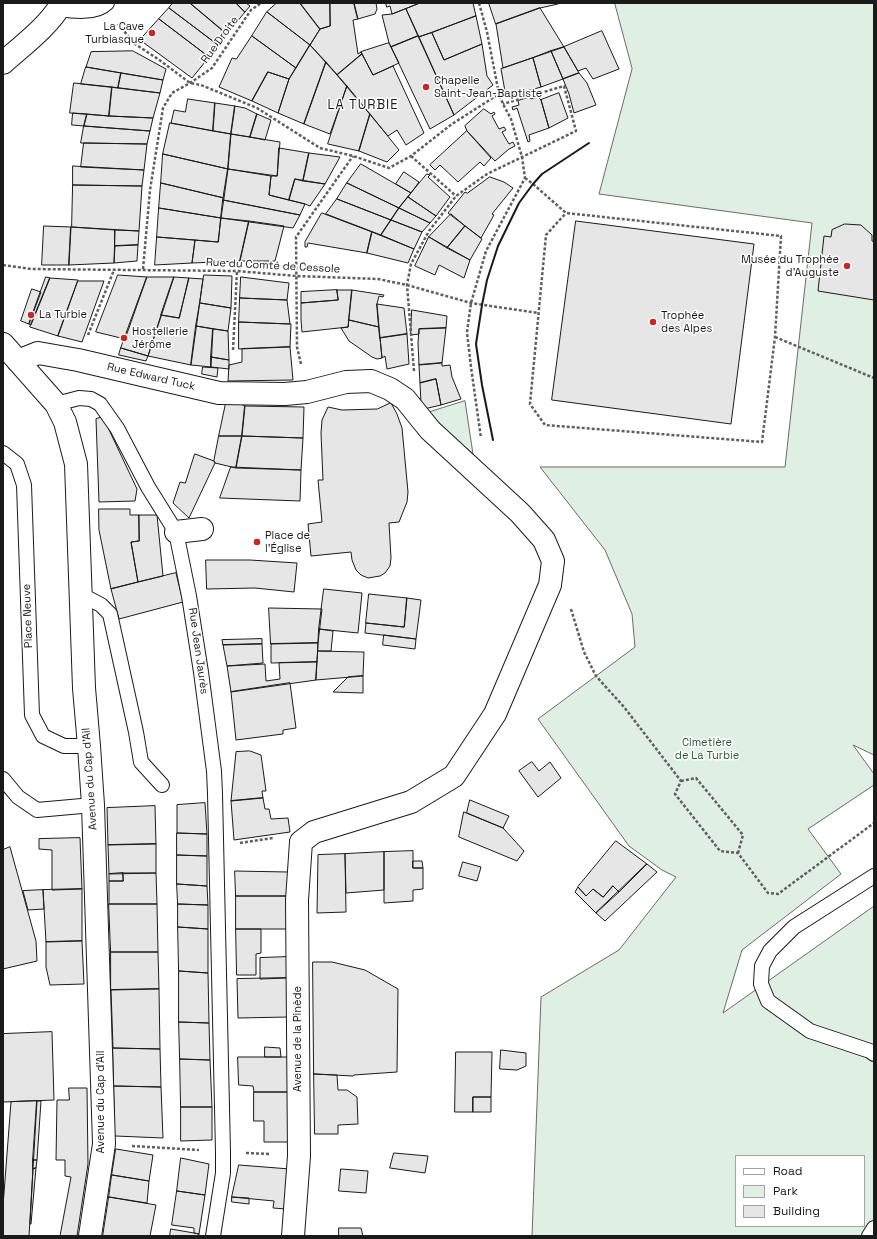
<!DOCTYPE html>
<meta charset="utf-8">
<style>
body{margin:0}
#map{position:relative;width:877px;height:1239px;overflow:hidden;background:#fff;font-family:"Space Grotesk",sans-serif}
canvas{display:block}
.frame{position:absolute;inset:0;border:4px solid #1a1a1a;pointer-events:none}
.legend{position:absolute;left:735px;top:1155px;width:130px;height:72px;box-sizing:border-box;background:#fff;border:1px solid #a3a3a3;margin:0;padding:5px 7px;list-style:none;font-size:12px;color:#1a1a1a}
.legend li{display:flex;align-items:center;gap:8px;height:20px}
.legend b{width:20px;border:1px solid #a3a3a3}
</style>
<div id="map">
<canvas width="877" height="1239"></canvas>
<div class="frame"></div>
<ul class="legend">
<li><b style="height:5px;background:#fff"></b>Road</li>
<li><b style="height:11px;background:#e0efe3"></b>Park</li>
<li><b style="height:11px;background:#e6e6e6"></b>Building</li>
</ul>
</div>
<script>
const c = document.querySelector('canvas').getContext('2d');
c.lineJoin = 'round';
function fill(path, color) { c.fillStyle = color; c.fill(path, 'evenodd'); }
function trace(path, color, width, dash) { c.strokeStyle = color; c.lineWidth = width; c.lineCap = dash ? 'butt' : 'round'; c.setLineDash(dash || []); c.stroke(path); }
function write(font, color, halo, rows, align = 'center') {
  c.font = font + ' "Space Grotesk",sans-serif'; c.lineWidth = 3; c.setLineDash([]); c.textBaseline = 'middle'; c.strokeStyle = halo; c.fillStyle = color; for (const [text, x, y, turn = 0] of rows) {
    c.save(); c.translate(x, y); c.rotate((+turn || 0) * Math.PI / 180); c.textAlign = isNaN(turn) ? turn : align; if (halo) c.strokeText(text, 0, 0); c.fillText(text, 0, 0); c.restore();
  }
}
const green = new Path2D(`
 M615,3H874V755L853,745L874,774V785L808,829L841,874L742,950L723,1013L874,906V1236H532L541,997L619,950L676,877L662,870L629,846L538,719L635,647L632,614L605,550L540,467H785L812,223L599,194L632,69ZM736,1156H864V1226H736Z
 M465,401L473,454L445,430L430,412Z`);
fill(green, '#e0efe3');
trace(green, '#6a6a6a', 1);
const building = new Path2D(`
 M173,3H190L227,34L218,45L169,8Z
 M190,3H236L245,12L227,34Z
 M236,3H246L250,6L245,12Z
 M277,3H300L320,29L310,45L267,12Z
 M300,3H330V26L320,29Z
 M330,3H354L358,19L353,20L358,54L361,52L362,54L337,75L310,45L320,29L330,26Z
 M354,3H376L377,9L375,14L358,19Z
 M386,3H420L392,14L390,6L387,7Z
 M420,3H473L476,16L419,37L406,9Z
 M489,3H558V4L540,8L496,24Z
 M169,8L218,45L209,57L159,19Z
 M540,8L564,47L503,68L496,24Z
 M406,9L418,36L391,47L389,43L382,15L392,14Z
 M267,12L310,45L296,68L252,36Z
 M476,16L482,44L444,60L432,33Z
 M159,19L209,57L192,78L140,40Z
 M602,31L619,69L593,79L586,68L578,71L564,47Z
 M432,33L444,60L482,44L487,76L493,85L454,115L419,37Z
 M252,36L296,68L289,79L268,72L252,101L219,87L232,58L236,59Z
 M418,36L454,115L430,129L391,47Z
 M389,43L399,63L373,75L361,52Z
 M310,45L326,62L304,124L278,113L289,79Z
 M564,47L579,73L563,79L551,51Z
 M133,51L166,69L163,80L86,67L91,52Z
 M551,51L563,79L541,87L533,58Z
 M362,54L373,75L393,66L424,133L406,145L397,130L388,136L337,75Z
 M533,58L541,87L506,97L501,69Z
 M326,62L347,86L330,134L304,124Z
 M86,67L121,73L118,88L81,84Z
 M268,72L289,79L278,113L252,101Z
 M121,73L163,80L160,93L118,88Z
 M579,73L587,83L596,105L574,113L569,94L563,79Z
 M74,83L112,87L109,116L70,113Z
 M347,86L370,114L359,151L328,144Z
 M112,87L160,93L153,118L109,116Z
 M559,93L568,118L549,128L541,100Z
 M530,97L531,99L538,97L541,100L549,128L529,135L530,141L528,142L517,108L513,110L512,107L519,105L518,101Z
 M188,99L215,103L213,131L171,123L174,110L185,112Z
 M215,103L235,106L231,134L213,131Z
 M235,106L245,108L257,114L250,137L231,134Z
 M484,109L491,114L494,112L495,114L492,116L499,129L504,127L506,130L502,132L509,144L513,142L515,146L509,149L495,161L467,131L465,126Z
 M73,113L87,114L84,126L72,125Z
 M87,114L109,116L153,118L150,131L84,126Z
 M257,114L271,120L265,140L250,137Z
 M370,114L399,150L387,162L359,151Z
 M170,123L231,134L228,169L163,154Z
 M84,126L150,131L147,144L81,143Z
 M467,131L491,158L484,166L480,162L458,182L440,165L435,170L430,165Z
 M231,134L280,142L277,176L228,169Z
 M84,143L147,144L144,170L81,167Z
 M279,148L309,153L303,181L295,179L289,200L269,195L271,176H277Z
 M309,153L340,157L325,184L303,181Z
 M163,154L228,169L224,198L161,183Z
 M361,164L411,193L399,208L347,183Z
 M73,166L144,170L142,186L73,185Z
 M228,169L271,176L269,195L305,204L300,215L223,200Z
 M404,172L419,182L411,193L396,184Z
 M427,174L430,175L428,177L450,197L436,216L408,197Z
 M490,177L504,182L513,188L492,214L494,215L481,238L448,213L465,192L467,193Z
 M295,179L325,184L310,206L305,204L289,200Z
 M161,183L224,198L221,218L159,208Z
 M347,183L399,208L391,220L337,199Z
 M73,185L142,186L139,231L72,227Z
 M408,197L436,216L430,223L399,208Z
 M337,199L391,220L381,235L326,214Z
 M223,200L300,215L293,228L221,218Z
 M159,208L221,218L218,242L157,237Z
 M399,208L430,223L422,232L391,220Z
 M322,213L372,232L367,253L308,243L307,247H305V242Z
 M451,214L465,226L447,248L429,237Z
 M221,218L249,221L240,261L192,263L195,240L218,242Z
 M391,220L422,232L414,249L381,235Z
 M249,221L284,226L275,261H240Z
 M576,221L754,244L731,424L552,400Z
 M845,224L861,225L872,235V241L874,242V300L818,291L824,236L831,237L832,230Z
 M44,226L71,227L69,265H42Z
 M465,226L482,239L470,260L447,248Z
 M71,227L115,230L114,263L69,265Z
 M115,230L139,231L138,245L115,246Z
 M372,232L414,249L408,263L367,253Z
 M157,237L195,240L192,263L155,265Z
 M429,237L470,260L464,278L439,265L435,275L415,266Z
 M138,245L137,261L114,263L115,246Z
 M118,275L147,277L125,339L96,332Z
 M204,275L232,276L231,308L200,303Z
 M46,277L50,278L31,325L29,324Z
 M147,277H174L148,356L121,348Z
 M174,277L189,278L179,318L161,315Z
 M241,277L289,283L287,300L240,298Z
 M50,278L78,280L58,336L30,327Z
 M189,278L203,279L191,365L148,356L161,315L179,318Z
 M78,281H104L82,342L58,336Z
 M32,289L41,292L29,324L21,321Z
 M337,290H352L348,327L302,332L301,320V303L338,300Z
 M337,290L338,300L301,303V292Z
 M352,290L384,295L383,297L379,296L377,304L379,327L349,320Z
 M240,298L287,300L290,324L239,322Z
 M200,303L231,308L228,331L196,326Z
 M377,304L404,308L407,334L380,338Z
 M412,310L447,316L446,328L419,329V334L411,335Z
 M349,320L379,327L382,358L377,359L372,357L349,341L341,328L348,327Z
 M239,322L291,324L290,347L239,349Z
 M196,326L213,329L211,367L191,365Z
 M446,328L442,363L419,365L418,343L419,329Z
 M213,329L228,331L229,360L211,357Z
 M407,334L409,364L387,369L385,356L382,358L380,338Z
 M290,347L293,380L228,381L229,365L242,362V349Z
 M121,348L148,356L146,361L119,355Z
 M211,357L229,360V369L211,367Z
 M442,363V366L450,365L452,377L461,399L441,405L436,379L420,383L419,365Z
 M203,367L218,368L217,377L202,374Z
 M436,379L441,405L424,409L421,404L420,383Z
 M226,403H239L245,406L242,436H219Z
 M391,403L397,414L402,428L408,492L407,502L399,522L389,523L391,558L390,566L385,573L380,576L368,578L361,575L356,570L352,560L351,552L311,556L308,524L322,522L318,480H323L321,433L322,420L328,407L342,410L377,409Z
 M245,406L304,407L303,438L242,436Z
 M103,417L137,489L135,501L99,502L96,419Z
 M219,436H242L236,468L215,463L214,461Z
 M242,436L303,438L301,470L236,468Z
 M195,454L214,461L215,463L189,518L173,503L180,482L185,483Z
 M231,467L301,470L300,501L220,498Z
 M99,509H130V515H139V541L131,542L138,582L111,589L99,530Z
 M139,515H157L163,576L138,582L131,542L139,541Z
 M206,560H250L297,563L294,592L255,588L207,589Z
 M176,573L183,602L119,619L111,589Z
 M324,589L362,593L358,633L319,629Z
 M369,594L407,598L404,627L366,623Z
 M407,598L421,600L416,639L365,633L366,623L404,627Z
 M269,608L322,609L318,643L271,644Z
 M319,629L333,631L331,651H318Z
 M384,635L416,639L415,649L383,645Z
 M262,639V644L223,645L222,640Z
 M318,643L317,662L271,663V644Z
 M262,644L263,663L227,666L223,645Z
 M318,651L364,652L363,676L316,680Z
 M317,662L316,680L231,692L227,666L265,664L266,681L280,679L279,663Z
 M363,676V693L333,692L348,677Z
 M290,683L296,728L283,730V734L236,740L231,692Z
 M250,751L261,755L266,791H262L263,798L231,801L236,752Z
 M532,762L539,771L550,762L561,778L538,797L519,771Z
 M263,798L265,809H269L271,819L288,818L290,832L234,840L231,801Z
 M470,800L509,816L503,828L467,813Z
 M205,803L207,834L177,833V805Z
 M155,806L156,844L108,845L107,808Z
 M464,812L503,828L524,851L517,861L459,837Z
 M177,833L207,834V856L177,855Z
 M80,838L82,889L52,890V850L39,849V839Z
 M616,841L647,864L619,892L613,886L603,897L593,889L586,896L578,887Z
 M156,844V873L109,874L108,845Z
 M10,847L36,941L37,961L3,969V850Z
 M413,851V868H423V889L413,890V901L384,903V852Z
 M384,852V890L346,893L345,854Z
 M345,854L346,912L317,913L318,855Z
 M177,855L207,856V886L177,884Z
 M413,861H422L423,868H413Z
 M463,862L481,867L477,881L459,876Z
 M647,864L657,872L605,921L596,913Z
 M235,871L288,872V896H236Z
 M123,873V881H109V874Z
 M123,873H156L157,904H109V881H123Z
 M177,884L207,886L208,905L178,904Z
 M613,886L619,892L596,913L575,892L578,887L586,896L593,889L603,897Z
 M82,889V941L46,942L43,890Z
 M43,890L44,909L28,910L23,891Z
 M236,896H288L287,929H236Z
 M109,904H157L158,952H111Z
 M178,904L208,905V929L178,927Z
 M178,927L208,929V973L179,971Z
 M236,929H261V953L256,954V975H237Z
 M82,941L84,984L50,985L46,967V942Z
 M111,952H158L159,989L111,990Z
 M287,957V978L260,979V958Z
 M313,962H332L365,970L398,989L397,1072L354,1075L353,1076L314,1074Z
 M179,971L208,973L209,1023L179,1022Z
 M287,978L288,1017L238,1018L237,979Z
 M159,989L160,1049L113,1048L111,990Z
 M179,1022L209,1023L210,1060L180,1059Z
 M52,1032L54,1100L3,1102V1034Z
 M265,1047L280,1048L281,1057H265Z
 M113,1048L160,1049L161,1087L114,1086Z
 M501,1050L526,1053V1066L517,1070L500,1069Z
 M456,1052H492L491,1097H473V1112H455Z
 M238,1057H289V1092H254L253,1086L239,1085Z
 M180,1059L210,1060L212,1107H181Z
 M314,1074L337,1075L338,1090H347L357,1097L358,1124L338,1125V1134H315Z
 M114,1086L161,1087L163,1138L115,1136Z
 M69,1088H87L88,1164L77,1236H60L71,1177L65,1176V1160H56L57,1100H69Z
 M254,1092H289V1142H264V1121H254Z
 M473,1097H491V1112H473Z
 M37,1101H41L37,1160H33Z
 M37,1101L29,1236H3V1206L11,1102Z
 M181,1107H212V1140L181,1141Z
 M116,1149L153,1155L149,1181L112,1175Z
 M394,1153L428,1156L425,1173L390,1168Z
 M181,1158L209,1164L205,1195L177,1191Z
 M33,1160H37L36,1168L33,1169Z
 M239,1165L290,1169L286,1209L273,1208L274,1201L232,1197Z
 M36,1168L31,1224H30L33,1169Z
 M341,1169L368,1171L366,1193L339,1191Z
 M112,1175L149,1181L147,1203L109,1197Z
 M177,1191L205,1195L199,1234L194,1233V1228L172,1225Z
 M109,1197L156,1205L150,1236H103Z
 M232,1197L249,1198V1204L232,1202Z
 M339,1228H361L363,1236H339Z
 M171,1229L194,1233L199,1234V1236H170Z`);
fill(building, '#e6e6e6');
trace(building, '#1a1a1a', 1);
const lane = new Path2D(`
 M58,9C73,11 96,14 107,3
 M56,404L79,398L91,399L100,404L117,428L148,487L176,532L189,596L201,672L214,771L215,794L223,1152V1173L213,1236
 M3,453L17,464L24,485L32,715L43,736L64,746H89
 M80,594L101,605L110,614L136,732L141,762L162,785
 M3,779L18,797L37,810L93,805
 M874,876L794,927L770,951L762,966L761,984L768,1001L810,1031L870,1051L874,1054
 M869,1236L874,1228`);
const street = new Path2D(`
 M18,361L38,353L78,360L219,393L285,394L307,392L346,382L371,381L390,389L405,399L430,430L520,513L544,540L553,561L550,585L495,714L454,776L411,802L314,832L301,842L297,900L299,1156L293,1236
 M176,532L202,529`);
const secondary = new Path2D(`
 M3,63C23,45 48,27 62,3
 M3,344L56,404L65,422L76,464L84,688L89,746L93,805L104,1144L90,1236`);
trace(lane, '#1a1a1a', 16);
trace(street, '#1a1a1a', 24);
trace(secondary, '#1a1a1a', 24);
trace(new Path2D(`
 M479,3L487,32L499,94L503,104L511,119L522,157L525,178L486,251L471,303L467,332L471,367L481,438
 M118,24L135,44L158,59L190,83L201,85L257,108L320,148L353,156L389,168L411,156L452,124L499,94
 M411,156L456,196
 M525,178L533,184L566,213L781,236L775,337L762,442L545,425L530,404L546,235L566,213
 M3,265L31,269L237,271L297,276L378,279L407,285L471,303L538,313
 M143,269L150,190L163,108L172,93L190,83L212,68L251,10L261,3
 M88,335L114,270
 M775,337L874,378
 M233,350L237,271
 M301,364L297,347L296,237L353,156
 M414,371L407,285L411,264L429,231L456,196L487,174L576,131L564,86L503,104
 M571,609L584,652L596,676L624,707L681,781L675,794L720,851L738,853L768,893L778,894L874,823
 M681,781L696,778L743,835L738,853
 M240,843L273,838
 M132,1146L199,1150
 M246,1153L271,1154`), '#5f5f5f', 2.5, [3, 2]);
trace(lane, '#fff', 14);
trace(street, '#fff', 22);
trace(secondary, '#fff', 22);
trace(new Path2D(`
 M493,440L482,385L476,344L482,305L487,280L498,246L519,203L533,184L542,174L589,143`), '#1a1a1a', 2);
for (const [x, y, r, color] of [
 [152,33,4,"#c62828"],
 [426,87,4,"#c62828"],
 [847,266,4,"#c62828"],
 [31,315,4,"#c62828"],
 [653,322,4,"#c62828"],
 [124,338,4,"#c62828"],
 [257,542,4,"#c62828"]
]) { const dot = new Path2D(); dot.arc(x, y, r, 0, 2 * Math.PI); c.fillStyle = color; c.fill(dot); trace(dot, '#fff', 1.5); }
write('11px', '#1a1a1a', '#fff', [
 ["La Cave",144,27,"right"],
 ["Turbiasque",144,40,"right"],
 ["Chapelle",434,81],
 ["Saint-Jean-Baptiste",434,94],
 ["Musée du Trophée",839,260,"right"],
 ["d'Auguste",839,273,"right"],
 ["La Turbie",39,315],
 ["Trophée",661,316],
 ["des Alpes",661,329],
 ["Hostellerie",132,332],
 ["Jérôme",132,345],
 ["Place de",265,536],
 ["l'Église",265,549]
], 'left');
write('11px', '#1a1a1a', '#fff', [
 ["Rue Droite",220,40,-54],
 ["Rue du Comté de Cessole",273,266,3],
 ["Rue Edward Tuck",151,377,13],
 ["Place Neuve",28,616,-92],
 ["Rue Jean Jaurès",198,651,82],
 ["Avenue du Cap d'Ail",90,779,-94],
 ["Avenue de la Pinède",298,1039,-90],
 ["Avenue du Cap d'Ail",101,1102,-90]
]);
write('11px', '#2b5a34', '#fff', [
 ["Cimetière",707,743],
 ["de La Turbie",707,756]
]);
c.letterSpacing = '1px';
write('13px', '#1a1a1a', '#fff', [
 ["LA TURBIE",363,105]
]);
c.letterSpacing = '0px';
</script>
